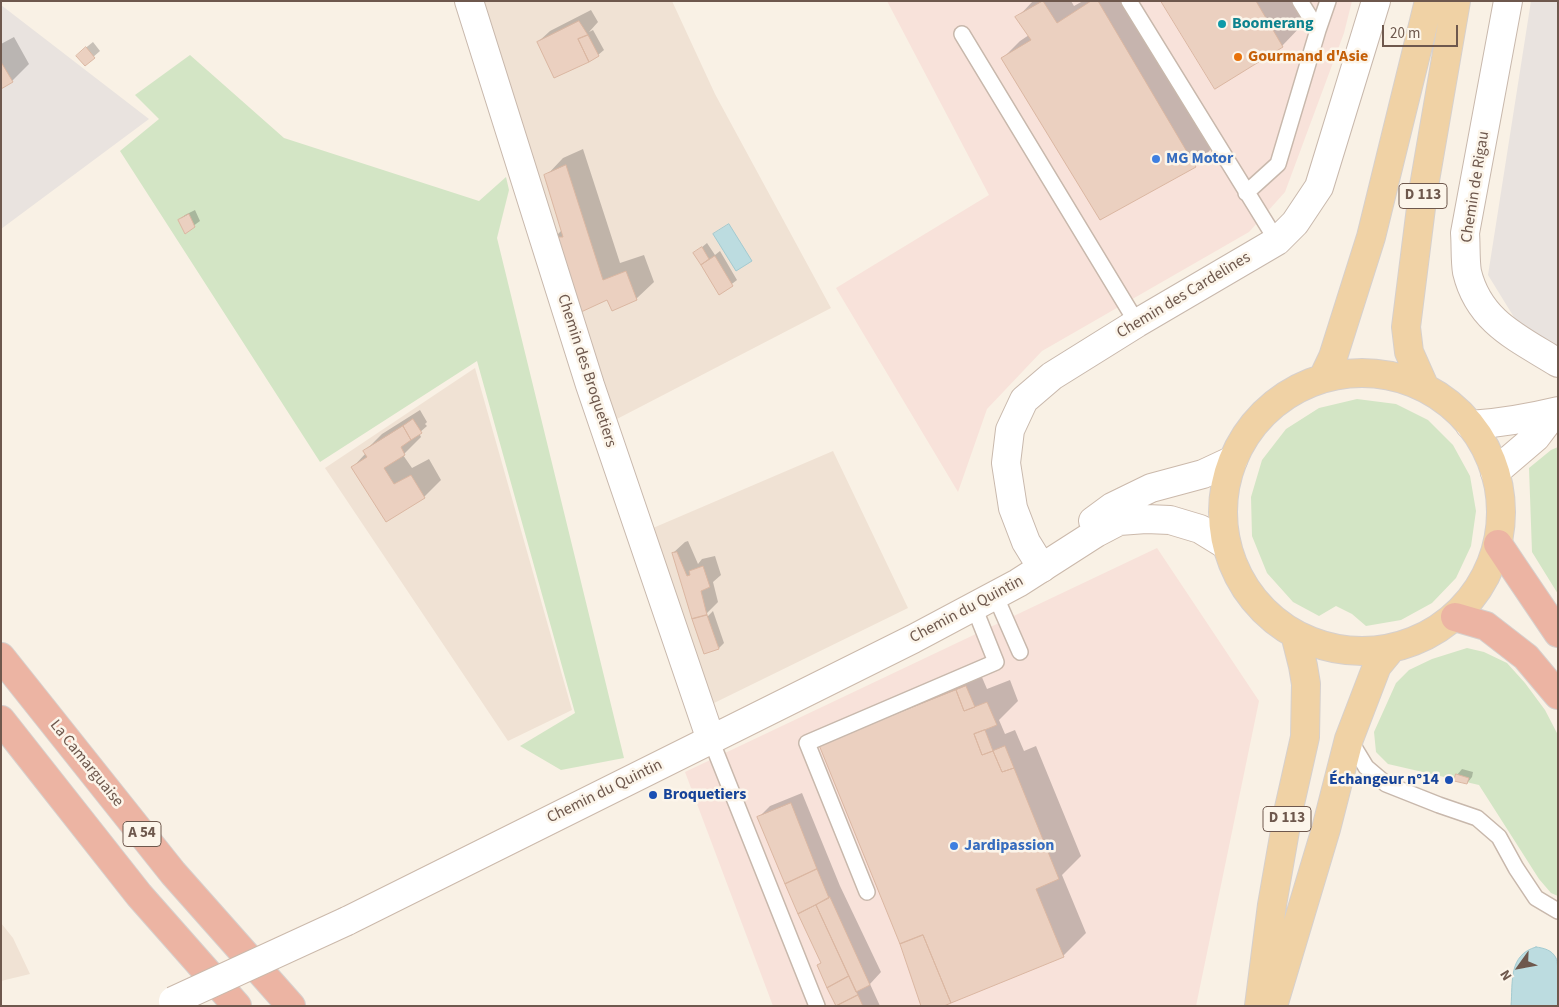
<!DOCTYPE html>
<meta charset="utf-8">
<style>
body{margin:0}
#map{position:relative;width:1559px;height:1007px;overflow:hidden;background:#f9f1e5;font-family:"Source Sans 3",sans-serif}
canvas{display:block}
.frame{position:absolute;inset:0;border:2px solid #6e584d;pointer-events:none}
.north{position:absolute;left:1494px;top:942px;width:50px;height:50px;-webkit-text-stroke:4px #fcf5ea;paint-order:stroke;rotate:238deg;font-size:14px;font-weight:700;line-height:20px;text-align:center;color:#6e584d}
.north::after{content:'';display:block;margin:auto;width:18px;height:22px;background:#6e584d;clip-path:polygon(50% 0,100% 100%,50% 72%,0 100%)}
.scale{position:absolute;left:1382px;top:25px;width:76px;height:22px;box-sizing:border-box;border:2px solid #6e584d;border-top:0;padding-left:6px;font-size:15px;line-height:18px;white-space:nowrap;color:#6e584d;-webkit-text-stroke:4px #fcf5ea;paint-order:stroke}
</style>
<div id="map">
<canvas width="1559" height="1007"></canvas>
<div class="frame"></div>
<div class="north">N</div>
<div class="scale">20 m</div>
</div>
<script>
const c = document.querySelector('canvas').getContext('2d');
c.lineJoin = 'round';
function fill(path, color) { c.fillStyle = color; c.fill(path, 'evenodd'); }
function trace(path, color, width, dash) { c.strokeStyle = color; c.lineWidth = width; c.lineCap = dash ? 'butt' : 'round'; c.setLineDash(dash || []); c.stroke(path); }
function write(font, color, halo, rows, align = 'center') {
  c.font = font + ' "Source Sans 3",sans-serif'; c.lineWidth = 5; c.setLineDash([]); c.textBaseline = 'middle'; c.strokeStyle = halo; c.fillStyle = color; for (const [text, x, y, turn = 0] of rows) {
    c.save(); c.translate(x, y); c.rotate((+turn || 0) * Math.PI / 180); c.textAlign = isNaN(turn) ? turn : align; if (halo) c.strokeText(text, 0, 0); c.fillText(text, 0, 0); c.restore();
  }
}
fill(new Path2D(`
 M475,1H672L715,94L831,308L615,420Z
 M475,368L572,710L508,741L325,468Z
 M833,451L908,608L710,705L646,531Z
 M1,923L13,938L30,974L1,981Z`), '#f0e2d4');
fill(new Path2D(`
 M887,1H1352L1344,33L1285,192L1249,232L1042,351L987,409L958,492L836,288L989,195Z
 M1157,548L1259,701L1196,1006H773L685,772Z`), '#f8e2da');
fill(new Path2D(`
 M1531,1H1558V347L1520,327L1488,275Z
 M1,5L149,119L1,229Z`), '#e9e3df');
fill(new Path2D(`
 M190,55L284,138L479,201L506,177L509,190L497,238L624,758L561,770L520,746L575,713L477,361L320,462L120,151L159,119L135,95Z
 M1357,399L1396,404L1428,420L1453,445L1470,476L1476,511L1471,546L1456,578L1432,603L1401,620L1366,626L1352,614L1336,606L1319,616L1293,602L1267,573L1252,536L1251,497L1262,460L1286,429L1319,408Z
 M1558,447V594L1532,552L1529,468L1551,450Z
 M1467,648L1484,652L1507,663L1525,683L1545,710L1558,735V896L1551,893L1539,879L1479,785L1388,764L1376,752L1374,732L1396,683L1409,670L1432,659Z`), '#d3e5c5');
const water = new Path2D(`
 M729,224L752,261L736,271L713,234Z
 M1536,947C1544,948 1552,950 1556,958C1559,964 1558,997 1558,1006H1511C1513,982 1508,955 1536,947Z`);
fill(water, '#bcdce0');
trace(water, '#a3cad0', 1);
fill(new Path2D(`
 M1033,1H1071L1074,6L1083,1H1125L1212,148L1195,166L1003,58L1020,41L1029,35L1017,18Z
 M1162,1H1291L1304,23L1282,46Z
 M591,10L598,22L589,32L593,30L604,50L598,55L538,42L550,31Z
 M14,37L29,64L12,81L1,88V44Z
 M93,42L100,51L85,64L83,50Z
 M583,149L620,263L644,255L654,282L636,299L608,298L555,237L562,230L546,176L563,158Z
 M195,210L200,221L185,232L179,220L185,215Z
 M707,243L715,255L720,251L737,280L720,293L695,253Z
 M420,410L427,422L425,424L427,426L419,433L421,437L403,455L412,468L429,459L441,480L424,497L353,467L366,453L365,451L382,434Z
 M688,541L698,564L702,559L715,556L721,575L713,582L718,602L706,614V618L713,611L724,643L719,648L673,553L685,542Z
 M978,668L987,689L1010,680L1018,701L999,720L1005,734L1015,730L1024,751L1036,746L1081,856L1062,875L1086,933L1063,956L901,943L821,746Z
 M1462,769L1473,772L1472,777L1467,783L1457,775Z
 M802,793L840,886L881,972L870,984L880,1006H837L818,966L822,962L758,818L770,806Z`), '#0003');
const building = new Path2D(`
 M1043,1L1057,23L1091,1H1098L1196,167L1100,220L1001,58L1031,40L1015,17Z
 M1161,1H1256L1283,47L1215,89Z
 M579,21L588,35L578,39L589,62L554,78L537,42Z
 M588,35L599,56L589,62L578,39Z
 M86,47L95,58L85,66L76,56Z
 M1,62L13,82L1,89Z
 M566,165L603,280L626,271L637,300L612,311L607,300L581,312L554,237H563L544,175Z
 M189,214L195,227L185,234L178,220Z
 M702,247L709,259L701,265L693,253Z
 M715,256L733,286L719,295L701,265Z
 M413,419L422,433L411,440L403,426Z
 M403,426L411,440L401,447L405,455L384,468L394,484L411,475L425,498L386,522L351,467L367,457L363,451Z
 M677,552L687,576L690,575L689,571L703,566L710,587L701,591L707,615L692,619L672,553Z
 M707,615L719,649L704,654L692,619Z
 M966,686L975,707L964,711L956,690Z
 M956,690L964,711L987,702L997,725L974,734L982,755L993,751L1002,772L1014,768L1059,879L1036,889L1064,957L951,1003L923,935L900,944L819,745Z
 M985,730L993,751L982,755L974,734Z
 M1005,746L1014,768L1002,772L993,751Z
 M1456,774L1469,778L1467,784L1454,781Z
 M791,803L817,869L785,884L757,817Z
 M817,869L829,898L798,914L785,884Z
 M830,897L870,985L856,992L816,905Z
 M816,905L849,976L827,988L817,965L821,963L798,914Z
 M923,935L951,1003L944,1006H921L900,944Z
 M849,976L858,995L836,1006L827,988Z
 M858,995L863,1006H836Z`);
fill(building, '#ebd0c0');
trace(building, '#dbb7a2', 1);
const lane = new Path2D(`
 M1129,1L1277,241
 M1300,1L1318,30
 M962,34L1137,323
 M1246,193L1278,164L1318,30L1328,1
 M995,595L1020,652
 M1349,739L1366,767L1386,784L1439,805L1477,818L1499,837L1516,868L1536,898L1558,911
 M711,740L817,1006
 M867,892L807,743L996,662L974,607`);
const street = new Path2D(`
 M469,1L590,385L711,740
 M1508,1L1465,233C1466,245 1465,260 1467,272C1479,322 1518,338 1558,363
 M1042,568L1026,542L1013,508L1006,463L1010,430L1024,400L1052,376L1137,323L1277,241L1295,223L1319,187L1376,1`);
const secondary = new Path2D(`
 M1470,425C1500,423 1529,418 1558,411
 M1495,472L1536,437L1555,412
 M1093,521L1112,507L1151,488L1203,474L1233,460
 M347,921L913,639L1018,583L1096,533L1119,521L1146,519L1170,520L1200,529L1226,545`);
const primary = new Path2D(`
 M1223 512a139 139 0 1 1 278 0a139 139 0 1 1-278 0Z
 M1323,378L1333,357L1371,237L1429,1
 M1425,388L1409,352L1406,327L1423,192L1456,1
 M1259,1006L1272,905L1289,808L1305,737L1306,684L1303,666L1295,634
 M1273,1006L1326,829L1349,739L1377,666L1391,649`);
const highway = new Path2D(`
 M1498,544L1514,568L1558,633
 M1455,617L1486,626L1526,657L1558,695
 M1,657L173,873L291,1006
 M1,720L139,895L237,1006`);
trace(lane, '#c8b8ac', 18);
trace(street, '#c8b8ac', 30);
trace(secondary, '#cbb9ab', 30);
trace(primary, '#d6d0cd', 30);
trace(highway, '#d6d0cd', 30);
trace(lane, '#fff', 15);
trace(street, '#fff', 28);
trace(secondary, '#fff', 28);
trace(primary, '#f0d2a5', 28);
trace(highway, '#ecb4a3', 28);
const secondaryBridge = new Path2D(`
 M173,1001L347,921`);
trace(secondaryBridge, '#cbb9ab', 30, []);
trace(secondaryBridge, '#fff', 28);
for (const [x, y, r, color] of [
 [1222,24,5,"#0f9aa8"],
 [1238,57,5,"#e8710a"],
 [1156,159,5,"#3f7fe0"],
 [1449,780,5,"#1a4fb4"],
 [653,795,5,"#1a4fb4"],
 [954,846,5,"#3f7fe0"]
]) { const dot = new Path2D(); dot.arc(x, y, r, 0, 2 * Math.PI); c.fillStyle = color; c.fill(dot); trace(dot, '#fcf5ea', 2); }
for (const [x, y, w] of [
 [1423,196,48],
 [1287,819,48],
 [142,834,38]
]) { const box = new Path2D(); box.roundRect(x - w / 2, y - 12.5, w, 25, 4); c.fillStyle = '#fcf5ea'; c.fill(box); trace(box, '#6e584d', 1); }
write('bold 15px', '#6e584d', null, [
 ["D 113",1423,196],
 ["D 113",1287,819],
 ["A 54",142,834]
]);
write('bold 16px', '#0d838f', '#fcf5ea', [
 ["Boomerang",1232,24]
], 'left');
write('bold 16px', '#c56008', '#fcf5ea', [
 ["Gourmand d'Asie",1248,57]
], 'left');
write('bold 16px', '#366cbe', '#fcf5ea', [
 ["MG Motor",1166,159],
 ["Jardipassion",964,846]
], 'left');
write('16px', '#6e584d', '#fcf5ea', [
 ["Chemin de Rigau",1476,187,-81],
 ["Chemin des Cardelines",1184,296,-31],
 ["Chemin des Broquetiers",586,371,72],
 ["Chemin du Quintin",967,610,-28],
 ["La Camarguaise",86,764,51],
 ["Chemin du Quintin",605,792,-26]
]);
write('bold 16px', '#164399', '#fcf5ea', [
 ["Échangeur n°14",1439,780],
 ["Broquetiers",663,795,"left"]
], 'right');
</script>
